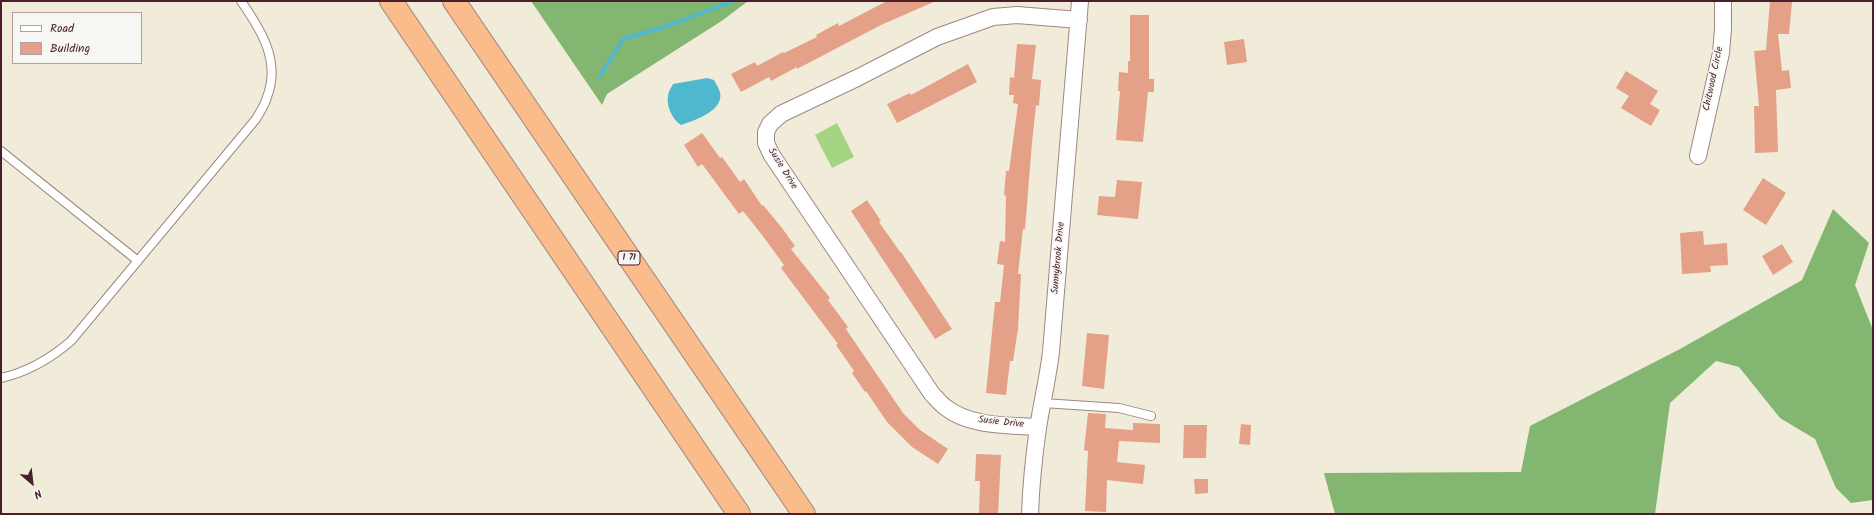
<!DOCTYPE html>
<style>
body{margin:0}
#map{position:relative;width:1874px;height:515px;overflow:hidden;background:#f1ecda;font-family:Kalam,sans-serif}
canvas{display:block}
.frame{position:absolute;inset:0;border:2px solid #4a1f2b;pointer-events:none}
.legend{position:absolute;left:12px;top:12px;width:130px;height:52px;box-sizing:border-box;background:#f6f6f2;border:1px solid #b1a0a2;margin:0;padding:5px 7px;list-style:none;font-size:12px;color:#4a1f2b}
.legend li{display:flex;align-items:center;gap:8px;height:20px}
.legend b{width:20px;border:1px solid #b1a0a2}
.north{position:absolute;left:12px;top:463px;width:40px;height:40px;-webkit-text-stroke:3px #f6f6f2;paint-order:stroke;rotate:152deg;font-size:11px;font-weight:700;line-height:16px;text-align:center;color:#4a1f2b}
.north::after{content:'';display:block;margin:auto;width:14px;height:18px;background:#4a1f2b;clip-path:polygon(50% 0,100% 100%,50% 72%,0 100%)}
</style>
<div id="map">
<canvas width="1874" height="515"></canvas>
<div class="frame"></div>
<ul class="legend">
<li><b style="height:5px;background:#fff"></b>Road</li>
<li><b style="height:11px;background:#e5a088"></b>Building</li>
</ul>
<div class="north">N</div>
</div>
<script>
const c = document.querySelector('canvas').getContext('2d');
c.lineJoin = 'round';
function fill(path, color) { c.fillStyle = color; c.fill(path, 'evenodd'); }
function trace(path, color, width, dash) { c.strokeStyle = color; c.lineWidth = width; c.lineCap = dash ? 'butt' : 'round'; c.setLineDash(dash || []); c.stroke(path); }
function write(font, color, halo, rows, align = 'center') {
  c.font = font + ' Kalam,sans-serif'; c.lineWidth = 3; c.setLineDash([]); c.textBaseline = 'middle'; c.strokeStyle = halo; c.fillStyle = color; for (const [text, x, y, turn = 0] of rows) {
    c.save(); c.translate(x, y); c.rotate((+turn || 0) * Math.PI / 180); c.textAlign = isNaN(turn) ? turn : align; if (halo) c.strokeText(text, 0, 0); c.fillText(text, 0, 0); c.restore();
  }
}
fill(new Path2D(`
 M837,123L854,157L832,168L815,135Z`), '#a4d482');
fill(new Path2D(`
 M531,1H748L723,20L607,94L602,105Z
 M1833,209L1869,243L1855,285L1873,330V500L1851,503L1836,488L1815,439L1780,418L1739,367L1716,361L1670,403L1655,514H1335L1324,473L1521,472L1530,426L1680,349L1802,280Z`), '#83b670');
fill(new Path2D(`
 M707,78L714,80C717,86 722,92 720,99C717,113 693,121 681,125C673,120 666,107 668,96C668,92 671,88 673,84Z`), '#50b8ce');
trace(new Path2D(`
 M600,76L623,39L664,27L733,1`), '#50b8ce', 4);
fill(new Path2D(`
 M887,1H936L881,25L797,69V67L771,81L769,77L741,92L731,74L755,62L757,66L783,52L784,53L817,37L816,35L838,23L839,26Z
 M1770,1L1792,2L1789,34H1778L1782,71L1789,70L1791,88L1776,90L1778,152L1755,153L1754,106H1759L1754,51L1766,50Z
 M1130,15H1149V79H1154V92H1148L1143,142L1116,140L1120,91H1118L1119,72L1128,73V61H1130Z
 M1244,39L1247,62L1227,65L1224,42Z
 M1017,44L1036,45L1032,79L1041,80L1039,106L1036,105L1032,143L1025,229H1023L1018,274H1021L1018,329L1013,361H1010L1006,395L986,393L995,302H1000L1004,265L997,264L1000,241L1005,242L1006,196L1004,195L1006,171H1009L1018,104L1013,103L1014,95H1009L1010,77L1014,78Z
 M968,64L977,82L897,123L887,104L910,93L911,95Z
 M1626,71L1658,91L1650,104L1660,110L1651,126L1621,108L1629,96L1616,88Z
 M702,133L720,158L722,157L740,182L744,179L762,206L763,205L782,228L795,246L791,249L830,298L828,300L848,327L846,329L903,413L920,430L948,449L938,464L912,447L887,422L866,391L865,392L852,373L854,371L836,345L838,344L781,268L784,265L762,235L743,211L739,214L702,164L698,167L684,145Z
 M1763,178L1786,193L1766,225L1743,210Z
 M1117,180L1142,182L1138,219L1097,215L1099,196L1115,197Z
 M867,200L881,221L879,222L900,252H901L952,329L935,339L851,211Z
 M1703,231L1704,245L1727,243L1728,265L1710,266L1711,272L1682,274L1680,233Z
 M1782,244L1793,262L1773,275L1762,256Z
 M1087,333L1109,335L1104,389L1082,386Z
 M1088,413L1106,414L1105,428L1133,430V423L1160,424V443L1119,441L1117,462L1145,465L1143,484L1107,480L1106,512L1085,511L1088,451L1084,450Z
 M1241,424L1251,425L1250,445L1239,444Z
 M1184,425H1207L1206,458H1183Z
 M976,454L1001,455L998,514H979L980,481H975Z
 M1194,479H1208V493L1195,494Z`), '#e5a088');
const lane = new Path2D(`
 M1,151L138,261
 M1,378C28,372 50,359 71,341L256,119C260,112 265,105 267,97C281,61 261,30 241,1
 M1043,403L1119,408L1151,416`);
const street = new Path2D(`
 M1698,156L1721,53L1723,29V1
 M1038,427C1008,425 970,427 945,407C940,403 936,398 932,394L771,154L766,143V132L770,124L781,114L857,78L937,37L993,17L1017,15L1079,20
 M1030,514C1031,485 1034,456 1038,428C1042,402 1048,377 1051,352L1080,1`);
const highway = new Path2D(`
 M391,1L739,514
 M454,1L804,514`);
trace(lane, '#9e8682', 10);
trace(street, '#9e8682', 18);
trace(highway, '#9e8682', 24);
trace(lane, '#fff', 8);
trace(street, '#fff', 16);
trace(highway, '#f9bc8a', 22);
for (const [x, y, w] of [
 [629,258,22]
]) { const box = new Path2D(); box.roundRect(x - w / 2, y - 7, w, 14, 3); c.fillStyle = '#f6f6f2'; c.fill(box); trace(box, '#4a1f2b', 1); }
write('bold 9px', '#4a1f2b', null, [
 ["I 71",629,258]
]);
write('10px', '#4a1f2b', '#f6f6f2', [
 ["Chitwood Circle",1714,79,-78],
 ["Susie Drive",782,169,58],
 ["Sunnybrook Drive",1059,258,-85],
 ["Susie Drive",1001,423,6]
]);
</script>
